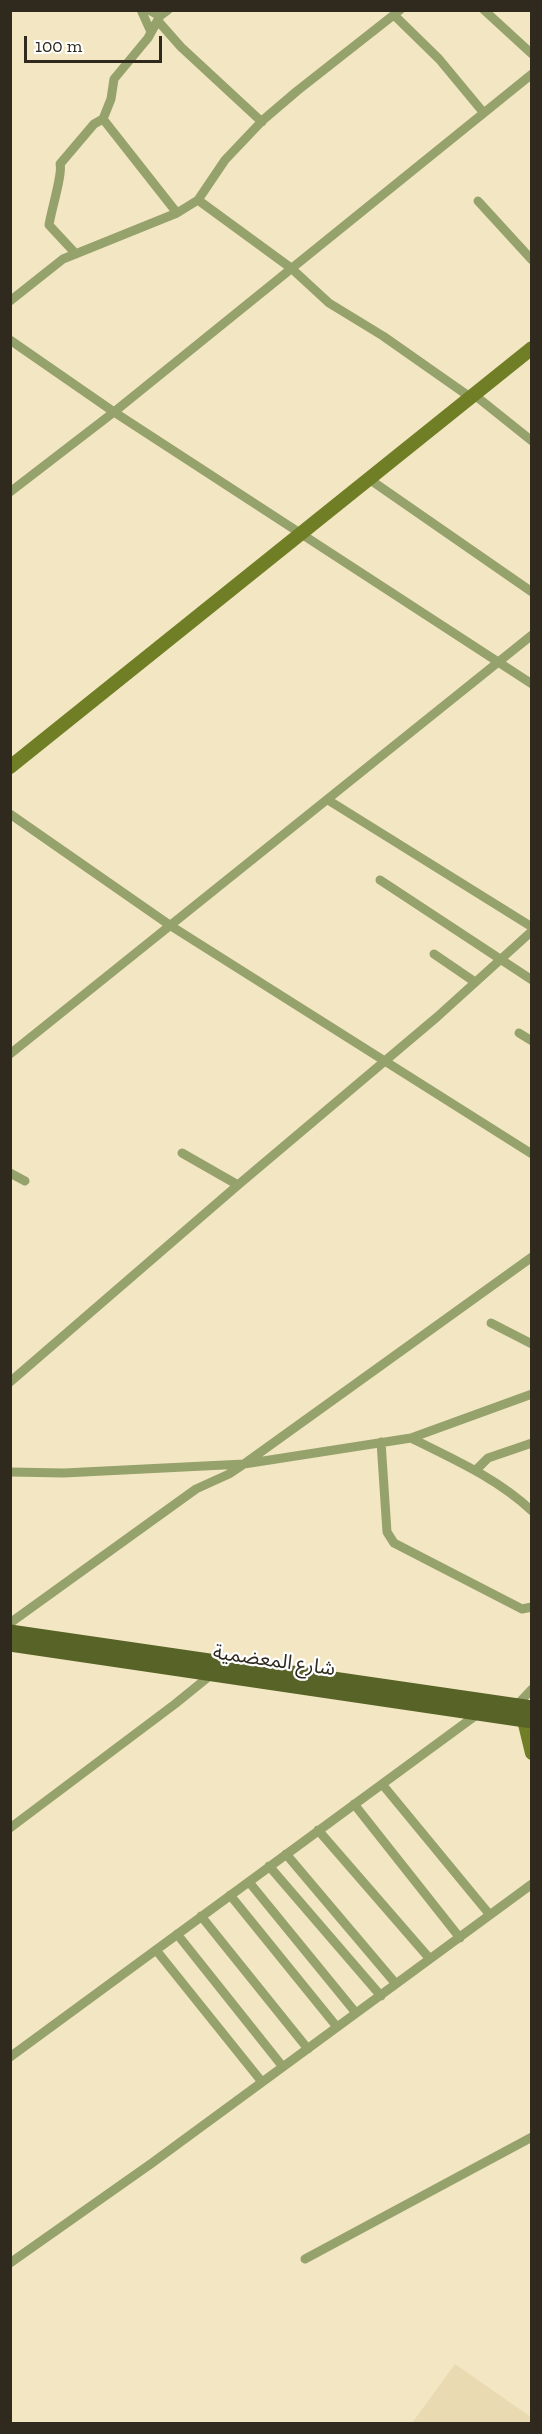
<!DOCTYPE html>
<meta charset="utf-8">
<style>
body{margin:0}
#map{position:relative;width:542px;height:2434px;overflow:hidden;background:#f3e6c3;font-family:"Zilla Slab",serif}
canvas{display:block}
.frame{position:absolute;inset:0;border:12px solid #2f2a1d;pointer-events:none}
.scale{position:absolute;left:24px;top:36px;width:138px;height:27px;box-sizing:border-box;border:3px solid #2f2a1d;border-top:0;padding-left:8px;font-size:18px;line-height:21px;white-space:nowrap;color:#2f2a1d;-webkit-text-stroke:4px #fff;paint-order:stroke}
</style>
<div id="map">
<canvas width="542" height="2434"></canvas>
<div class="frame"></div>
<div class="scale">100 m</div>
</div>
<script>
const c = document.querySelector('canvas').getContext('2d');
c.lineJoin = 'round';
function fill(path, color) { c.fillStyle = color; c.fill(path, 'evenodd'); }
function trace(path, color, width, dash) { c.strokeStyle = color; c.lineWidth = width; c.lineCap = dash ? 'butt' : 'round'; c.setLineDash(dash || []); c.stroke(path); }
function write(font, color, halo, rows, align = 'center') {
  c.font = font + ' "Zilla Slab","Noto Sans Arabic",serif'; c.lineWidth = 4.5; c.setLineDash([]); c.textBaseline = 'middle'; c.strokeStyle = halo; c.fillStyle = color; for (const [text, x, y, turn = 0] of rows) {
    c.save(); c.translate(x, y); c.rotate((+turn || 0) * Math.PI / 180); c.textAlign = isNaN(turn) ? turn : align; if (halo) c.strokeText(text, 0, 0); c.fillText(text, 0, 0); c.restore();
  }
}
fill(new Path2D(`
 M455,2364L531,2417V2423H412Z`), '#eadab1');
trace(new Path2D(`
 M141,10L151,32
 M149,10L160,16
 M484,10L532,54
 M394,15L439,59L483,112
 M158,21L181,47L262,122
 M103,119L177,213
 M198,200L291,268L329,303L383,336L470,397H477L532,441
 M478,201L532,260
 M76,254L49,225C51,211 63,173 60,164L94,124L103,119L111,99L114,79L148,38L160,16L168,10
 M10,301L63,259L177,213L198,200L225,160L263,120L297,91L400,10
 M10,340L114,412L532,684
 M369,479L532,592
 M10,492L114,412L532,74
 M328,800L532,927
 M10,814L171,926L532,1154
 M380,880L532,980
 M434,954L475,982
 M519,1033L532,1041
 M10,1054L532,635
 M182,1153L238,1185
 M10,1173L25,1181
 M491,1323L532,1344
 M10,1382L238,1185L437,1017L532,931
 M411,1438C453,1459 497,1478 532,1511
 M381,1442L387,1532L394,1543L522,1609L532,1607
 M476,1470L488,1458L532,1443
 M10,1472L64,1473L244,1464L411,1438L532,1394
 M10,1623L196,1489L229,1474L244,1464L532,1257
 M516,1706L532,1689
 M382,1784L490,1915
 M354,1804L460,1938
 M10,1828L175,1704L212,1674
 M318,1830L430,1959
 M286,1854L396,1984
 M269,1866L381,1996
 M249,1882L356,2013
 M230,1895L337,2027
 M201,1916L308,2049
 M177,1934L283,2067
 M156,1950L262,2082
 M10,2057L479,1713
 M305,2259L532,2137
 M10,2263L152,2163L532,1884`), '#96a26c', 9);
trace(new Path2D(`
 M10,767L532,348
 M524,1720L532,1753`), '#707f26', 14);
trace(new Path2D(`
 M10,1632L532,1708
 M10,1644L532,1721`), '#586327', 15);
write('20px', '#2f2a1d', '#fff', [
 ["شارع المعضمية",274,1661,8]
]);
</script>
